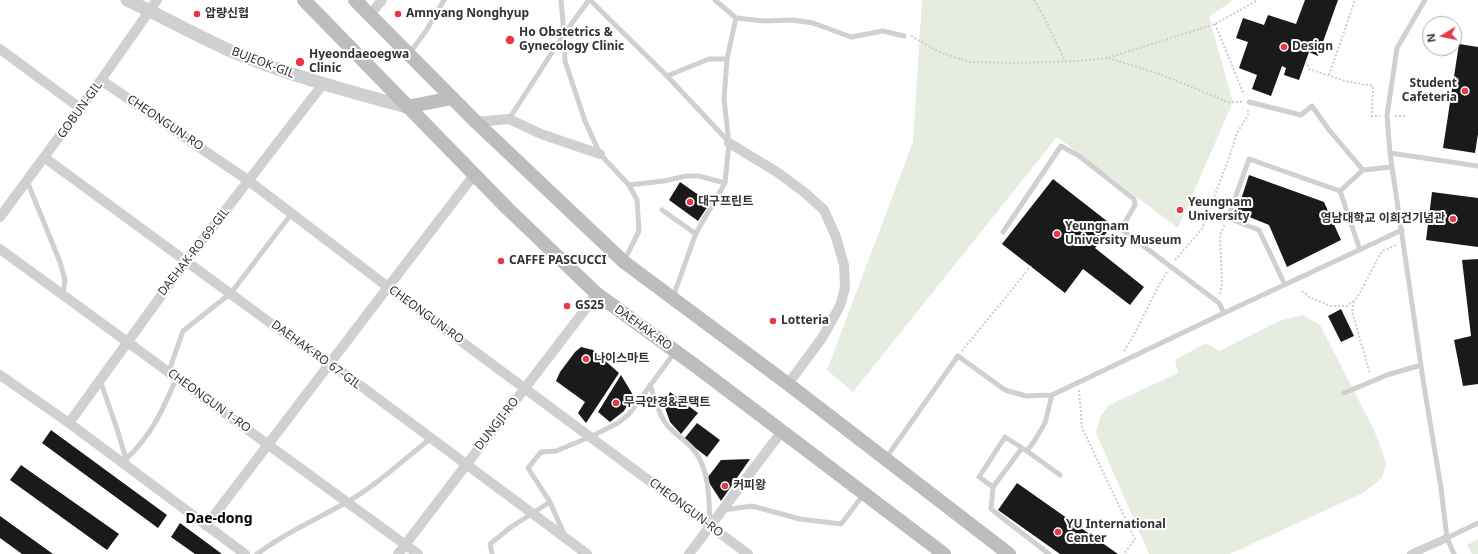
<!DOCTYPE html>
<meta charset="utf-8">
<style>
body{margin:0}
#map{position:relative;width:1478px;height:554px;overflow:hidden;background:#fff;font-family:"Noto Sans",sans-serif}
canvas{display:block}
.north{position:absolute;left:1422px;top:16px;width:40px;height:40px;box-sizing:border-box;background:#fff;border:1px solid #adadad;border-radius:50%;rotate:260deg;font-size:11px;font-weight:700;line-height:16px;text-align:center;color:#333}
.north::after{content:'';display:block;margin:auto;width:14px;height:18px;background:#e63946;clip-path:polygon(50% 0,100% 100%,50% 72%,0 100%)}
</style>
<div id="map">
<canvas width="1478" height="554"></canvas>
<div class="north">N</div>
</div>
<script>
const c = document.querySelector('canvas').getContext('2d');
c.lineJoin = 'round';
function fill(path, color) { c.fillStyle = color; c.fill(path, 'evenodd'); }
function trace(path, color, width, dash) { c.strokeStyle = color; c.lineWidth = width; c.lineCap = dash ? 'butt' : 'round'; c.setLineDash(dash || []); c.stroke(path); }
function write(font, color, halo, rows, align = 'center') {
  c.font = font + ' "Noto Sans","Noto Sans KR",sans-serif'; c.lineWidth = 4; c.setLineDash([]); c.textBaseline = 'middle'; c.strokeStyle = halo; c.fillStyle = color; for (const [text, x, y, turn = 0] of rows) {
    c.save(); c.translate(x, y); c.rotate((+turn || 0) * Math.PI / 180); c.textAlign = isNaN(turn) ? turn : align; if (halo) c.strokeText(text, 0, 0); c.fillText(text, 0, 0); c.restore();
  }
}
fill(new Path2D(`
 M922,0H1233L1209,17L1233,102L1178,228L1057,137L853,392L827,370L913,142Z
 M1302,315L1320,325L1374,430L1383,453L1386,465L1382,478L1363,493L1230,554H1149L1096,433L1100,417L1109,405L1178,373L1175,360L1206,343L1219,351L1279,321Z
 M1478,539V554H1472L1467,545Z`), '#e6ecdf');
fill(new Path2D(`
 M1305,0H1338L1318,56L1309,52L1299,80L1284,75L1286,68L1282,66L1271,96L1252,89L1257,75L1239,68L1248,42L1236,38L1243,18L1264,25L1268,15L1296,24Z
 M1459,44L1478,47V134L1475,153L1443,148Z
 M1249,175L1324,202L1341,240L1287,267L1269,225L1237,212Z
 M1053,179L1112,225L1095,248L1144,287L1130,305L1083,269L1065,293L1002,244Z
 M680,182L710,203L698,221L669,200Z
 M1432,192L1478,198V247L1426,240Z
 M1478,259V384L1463,386L1454,340L1471,336L1462,260Z
 M1341,309L1354,336L1341,342L1328,316Z
 M581,347L593,350L619,373L586,423L578,413L585,402L556,381L560,372L575,352Z
 M621,375L633,395L624,411L610,422L598,412Z
 M670,392L698,413L681,434L670,422L664,405Z
 M697,423L720,440L707,457L684,439Z
 M51,430L167,515L158,528L42,443Z
 M750,459L721,501L708,481V477L721,460Z
 M21,465L119,534L107,550L10,480Z
 M1017,483L1118,554H1060L998,510Z
 M0,516L53,554H22L0,538Z
 M180,523L222,554H195L171,537Z`), '#1a1a1a');
trace(new Path2D(`
 M1034,0L1044,17L1065,61
 M1215,24L1244,95
 M911,36L939,52L970,62L1017,63L1077,61L1108,58L1215,24L1258,0
 M1108,58L1157,73L1228,102H1242
 M1306,61L1309,69L1345,81L1373,86L1372,116H1380
 M1329,75L1355,0
 M1395,116H1405
 M1175,260L1202,229L1230,155L1237,133L1248,115V110
 M1302,291L1309,297L1330,306H1347L1357,298L1382,251L1396,245
 M1220,294L1222,284L1220,235L1225,224
 M1354,301L1352,311L1370,374
 M962,351L1031,266
 M1124,351C1141,326 1150,298 1167,272
 M1079,390L1082,428L1135,539L1124,554`), '#cdcdcd', 2, [2, 2]);
trace(new Path2D(`
 M561,0L564,34L565,61L585,121L600,154L629,185L637,200L639,231L624,261
 M590,0L667,76
 M1425,0L1397,48L1387,116L1390,153L1424,386L1441,488L1447,538L1454,554
 M736,18L764,21L793,20L813,23L851,37L883,31L904,36
 M409,54L426,31L444,0
 M727,59H709L667,76L729,142
 M1249,102L1301,115L1312,106L1329,130L1363,170L1392,167
 M509,119L564,34L589,0
 M1390,153L1478,166
 M27,181L60,262L65,280L63,294
 M629,185L664,181L686,176H699L725,183
 M1340,191L1363,170
 M662,210L696,234
 M1003,232L1061,146L1079,156L1134,199L1135,205L1121,229L1219,303L1224,313
 M1285,285L1259,230L1228,218L1249,159L1340,191L1360,250
 M673,297L696,233L725,183L729,143L724,99L727,59L736,18L715,0
 M169,371L183,331L231,293L292,213
 M100,380L117,429L127,462
 M650,385C655,398 658,414 667,425C675,435 689,442 696,453C710,473 709,502 710,525
 M1344,393L1387,375L1421,365
 M1022,448L993,487L979,477L1005,437L1027,451L1035,440L1045,423L1052,395
 M1027,451L1060,475
 M886,458L958,356L1005,390L1026,396L1052,395L1224,313L1402,230
 M126,459C152,435 163,409 177,377
 M993,487L991,509L1049,554
 M723,510L752,506L800,519L841,524L864,494
 M564,534L550,502L528,468L541,452L556,451L590,437L618,423L629,414L675,352
 M1447,538L1478,523
 M257,554C286,532 316,520 347,502C377,485 403,460 430,439
 M492,554L490,544L511,527L550,502`), '#d0d0d0', 5);
trace(new Path2D(`
 M1411,554L1447,538`), '#d0d0d0', 8);
trace(new Path2D(`
 M370,15L382,0
 M0,49L80,108
 M101,80L249,181L388,287L748,554
 M476,122L509,119L541,134L600,154
 M729,143L777,172L804,192L824,210L836,237L844,265L845,288L840,306L822,338L788,384
 M45,158L291,338L330,363L587,554
 M0,217L101,80L157,0
 M0,249L418,554
 M0,375L69,423L245,554
 M69,423L187,260L323,84
 M206,526L388,287L474,175
 M398,554L597,294
 M689,554L782,431`), '#d0d0d0', 10);
trace(new Path2D(`
 M127,0C162,16 195,35 231,51C288,75 347,91 407,107`), '#d0d0d0', 13);
trace(new Path2D(`
 M304,0L508,209L597,294L697,367L944,554
 M355,0L476,122L624,262L788,384L1009,554
 M407,107L452,98`), '#bdbdbd', 14);
for (const [x, y, r, color] of [
 [197,14,4,"#e63946"],
 [398,14,4,"#e63946"],
 [510,40,5,"#e63946"],
 [1284,47,4,"#e63946"],
 [300,62,5,"#e63946"],
 [1465,91,4,"#e63946"],
 [690,202,4,"#e63946"],
 [1180,210,4,"#e63946"],
 [1453,219,4,"#e63946"],
 [1057,234,4,"#e63946"],
 [501,261,4,"#e63946"],
 [567,306,4,"#e63946"],
 [773,321,4,"#e63946"],
 [586,359,4,"#e63946"],
 [616,403,4,"#e63946"],
 [725,486,4,"#e63946"],
 [1058,532,4,"#e63946"]
]) { const dot = new Path2D(); dot.arc(x, y, r, 0, 2 * Math.PI); c.fillStyle = color; c.fill(dot); trace(dot, '#fff', 1.5); }
write('bold 12px', '#333', '#fff', [
 ["압량신협",205,14],
 ["Amnyang Nonghyup",406,14],
 ["Ho Obstetrics &",519,33],
 ["Gynecology Clinic",519,47],
 ["Design",1292,47],
 ["Hyeondaeoegwa",309,55],
 ["Clinic",309,69],
 ["Student",1457,84,"right"],
 ["Cafeteria",1457,98,"right"],
 ["대구프린트",698,202],
 ["Yeungnam",1188,203],
 ["University",1188,217],
 ["영남대학교 이희건기념관",1445,219,"right"],
 ["Yeungnam",1065,227],
 ["University Museum",1065,241],
 ["CAFFE PASCUCCI",509,261],
 ["GS25",575,306],
 ["Lotteria",781,321],
 ["나이스마트",594,359],
 ["무극안경&콘택트",624,403],
 ["커피왕",733,486],
 ["YU International",1066,525],
 ["Center",1066,539]
], 'left');
write('12px', '#333', '#fff', [
 ["BUJEOK-GIL",263,63,21],
 ["GOBUN-GIL",80,110,-54],
 ["CHEONGUN-RO",165,123,34],
 ["DAEHAK-RO 69-GIL",194,252,-52],
 ["CHEONGUN-RO",426,315,36],
 ["DAEHAK-RO",643,328,36],
 ["DAEHAK-RO 67-GIL",316,355,36],
 ["CHEONGUN 1-RO",209,401,36],
 ["DUNGJI-RO",497,424,-52],
 ["CHEONGUN-RO",686,508,37]
]);
write('bold 14px', '#000', '#fff', [
 ["Dae-dong",219,519]
]);
</script>
